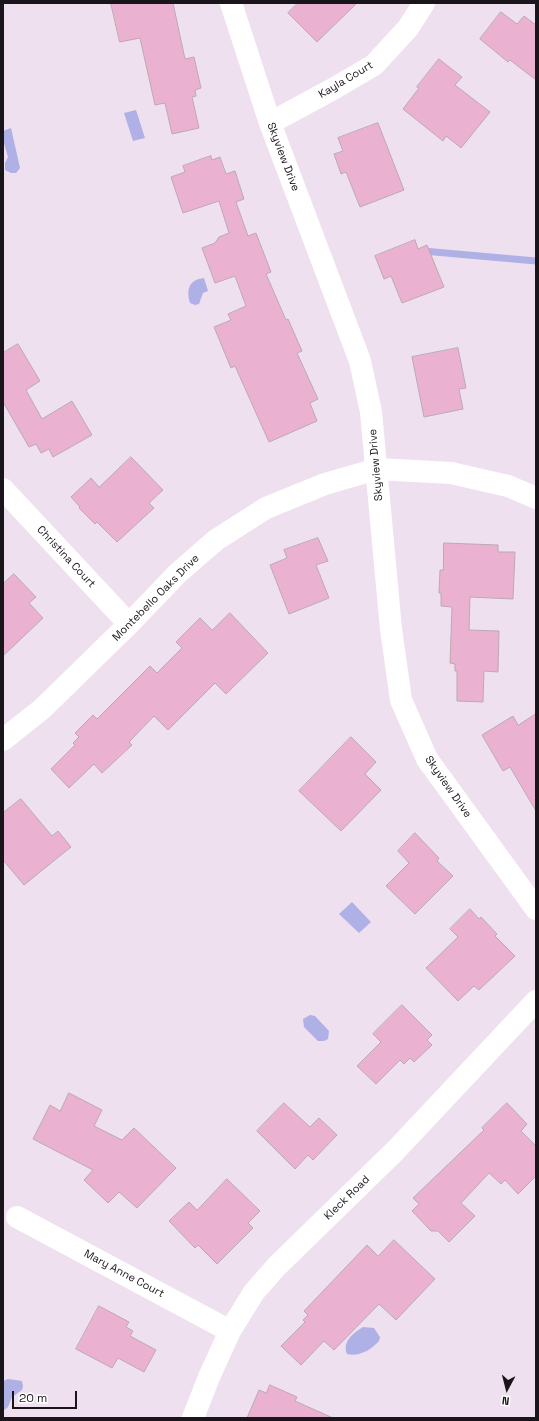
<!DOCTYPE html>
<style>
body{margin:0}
#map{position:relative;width:539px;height:1421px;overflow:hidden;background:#efe0f0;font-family:"Space Grotesk",sans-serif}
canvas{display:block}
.frame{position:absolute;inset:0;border:4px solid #1a151b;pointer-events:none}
.north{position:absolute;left:487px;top:1369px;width:40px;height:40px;-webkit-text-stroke:3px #fff;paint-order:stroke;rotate:187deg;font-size:11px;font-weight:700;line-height:16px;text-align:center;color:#1a151b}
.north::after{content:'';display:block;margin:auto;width:14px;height:18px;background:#1a151b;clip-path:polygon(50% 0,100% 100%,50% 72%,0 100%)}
.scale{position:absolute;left:12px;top:1391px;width:65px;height:18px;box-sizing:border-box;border:2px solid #1a151b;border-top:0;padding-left:5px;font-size:12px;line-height:14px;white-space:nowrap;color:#1a151b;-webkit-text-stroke:3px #fff;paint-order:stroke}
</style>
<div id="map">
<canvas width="539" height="1421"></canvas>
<div class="frame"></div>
<div class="north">N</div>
<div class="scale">20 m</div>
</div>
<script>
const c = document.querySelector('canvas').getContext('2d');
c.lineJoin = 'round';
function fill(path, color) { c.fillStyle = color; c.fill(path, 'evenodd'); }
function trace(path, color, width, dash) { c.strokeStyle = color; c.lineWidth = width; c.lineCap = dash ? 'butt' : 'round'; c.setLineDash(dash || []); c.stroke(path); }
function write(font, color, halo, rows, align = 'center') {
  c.font = font + ' "Space Grotesk",sans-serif'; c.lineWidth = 4; c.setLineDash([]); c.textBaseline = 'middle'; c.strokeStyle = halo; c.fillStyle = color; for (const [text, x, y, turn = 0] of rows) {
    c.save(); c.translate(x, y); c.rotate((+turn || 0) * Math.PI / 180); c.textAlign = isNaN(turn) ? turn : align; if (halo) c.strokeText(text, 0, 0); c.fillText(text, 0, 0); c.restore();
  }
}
fill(new Path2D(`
 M136,110L145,138L133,141L124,113Z
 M11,128L20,168L16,173H11L5,170V163L8,157L3,140V131Z
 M204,278L208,291L203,293L199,304L195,305L190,303C186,289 189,280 204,278Z
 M352,902L371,922L359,933L339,914Z
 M310,1015L315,1016L329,1031L328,1039L324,1041H318L304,1027L303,1019Z
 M363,1327L374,1328L380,1337L379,1341C371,1350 359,1357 347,1354C342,1342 353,1333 363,1327Z
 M8,1379L22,1381L23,1386L22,1390L12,1397L8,1407L4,1410H3V1381Z`), '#afb0e5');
trace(new Path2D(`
 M423,251L536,261`), '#afb0e5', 7);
const building = new Path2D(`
 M111,3H173L185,59L194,57L201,88L195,90L196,96L192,97L199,128L172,134L165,103L155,105L140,38L120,42Z
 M298,3H357L317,42L288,13Z
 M501,12L517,24L524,16L536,25V80L510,60L508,62L480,39Z
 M439,59L462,77L455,85L490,112L461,148L446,136L443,141L403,109L419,88L417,87Z
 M378,123L404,190L360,207L346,172L341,174L334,154L343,151L338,138Z
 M211,156L212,160L220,157L226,174L235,171L244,199L236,202L248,236L256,233L271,272L266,274L286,320L288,319L302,351L297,353L318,399L310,403L317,421L269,442L235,366L231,368L214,327L231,320L228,314L246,306L235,276L215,283L202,248L215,243L219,237L229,233L219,201L183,213L171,177L185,172L183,166Z
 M415,240L418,249L427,245L444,287L402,303L391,276L384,279L375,256Z
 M18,344L40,381L26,390L42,419L72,401L92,435L53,457L49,449L41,453L36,444L29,447L3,402V353Z
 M458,348L466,388L459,389L463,409L424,417L412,357Z
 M131,457L163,490L149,503L154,508L117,542L97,522L95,524L79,508L80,507L71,497L91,478L99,487Z
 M318,538L328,561L316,565L329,598L289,614L270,565L287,558L284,550Z
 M444,543L498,545V552H515L513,599L470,597L469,630L499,631L498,672L484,671L483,702L457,701V671H455V664L450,663L452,607L441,606V593H439L440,570H443Z
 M14,574L36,597L29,603L43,618L3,656V584Z
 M230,613L268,653L226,694L215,683L168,730L154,716L129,742L132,745L102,773L94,764L69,788L51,769L75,745L73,743L79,737L75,733L93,715L97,719L150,666L157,673L182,648L176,642L200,618L212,630Z
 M536,714V811L510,767L503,771L482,735L513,716L518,725Z
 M351,737L376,762L365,774L381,790L341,831L299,791Z
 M21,799L52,836L58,831L71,847L24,885L3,860V813Z
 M415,833L439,858L437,861L453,876L415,914L386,886L409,863L398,851Z
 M470,909L479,919L481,917L497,934L495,936L515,956L479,990L474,986L458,1001L426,968L458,937L450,929Z
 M402,1005L432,1035L427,1040L432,1045L414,1062L410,1058L404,1064L400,1060L376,1084L357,1066L381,1042L373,1034Z
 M69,1093L102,1110L94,1126L122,1140L134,1128L176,1168L137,1208L119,1192L108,1203L84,1180L93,1170L33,1139L50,1105L60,1111Z
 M284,1103L310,1127L319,1118L337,1135L313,1160L308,1155L295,1169L257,1131Z
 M507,1103L527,1124L521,1131L536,1146V1176L518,1194L505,1180L501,1184L489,1173L461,1203L475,1216L449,1242L438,1231H431L412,1211L419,1204L413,1198L484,1130L482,1128Z
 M227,1179L260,1211L248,1223L253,1228L217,1264L198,1245L195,1248L169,1221L189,1202L197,1210Z
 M394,1240L435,1279L396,1320L379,1304L334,1350L324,1341L301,1365L281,1346L305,1322L303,1320L308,1315L304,1311L367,1245L378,1256Z
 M99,1306L129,1322L126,1327L133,1331L130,1336L156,1350L144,1372L118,1358L112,1368L76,1349Z
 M270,1385L297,1397L295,1401L333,1418H247L259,1390L266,1393Z`);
fill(building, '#eab2d0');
trace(building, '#bca8b2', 1);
trace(new Path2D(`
 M231,3L270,123L360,361L371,412L391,629L401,700L427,759L536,909
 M270,123L333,89L374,65L408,28L424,3
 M3,489L129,624
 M3,740L42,709L129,624L178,573L216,540L266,508L325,484L377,469L451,473L508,486L536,498
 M17,1217L230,1331
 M193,1418L209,1377L230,1331L254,1292L277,1266L395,1151L536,1001`), '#fff', 22);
write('11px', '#1a151b', '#fff', [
 ["Kayla Court",346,80,-31],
 ["Skyview Drive",283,157,69],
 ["Skyview Drive",376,465,-95],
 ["Christina Court",66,557,47],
 ["Montebello Oaks Drive",156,598,-45],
 ["Skyview Drive",448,787,55],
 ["Kleck Road",347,1198,-44],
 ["Mary Anne Court",124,1274,28]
]);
</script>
